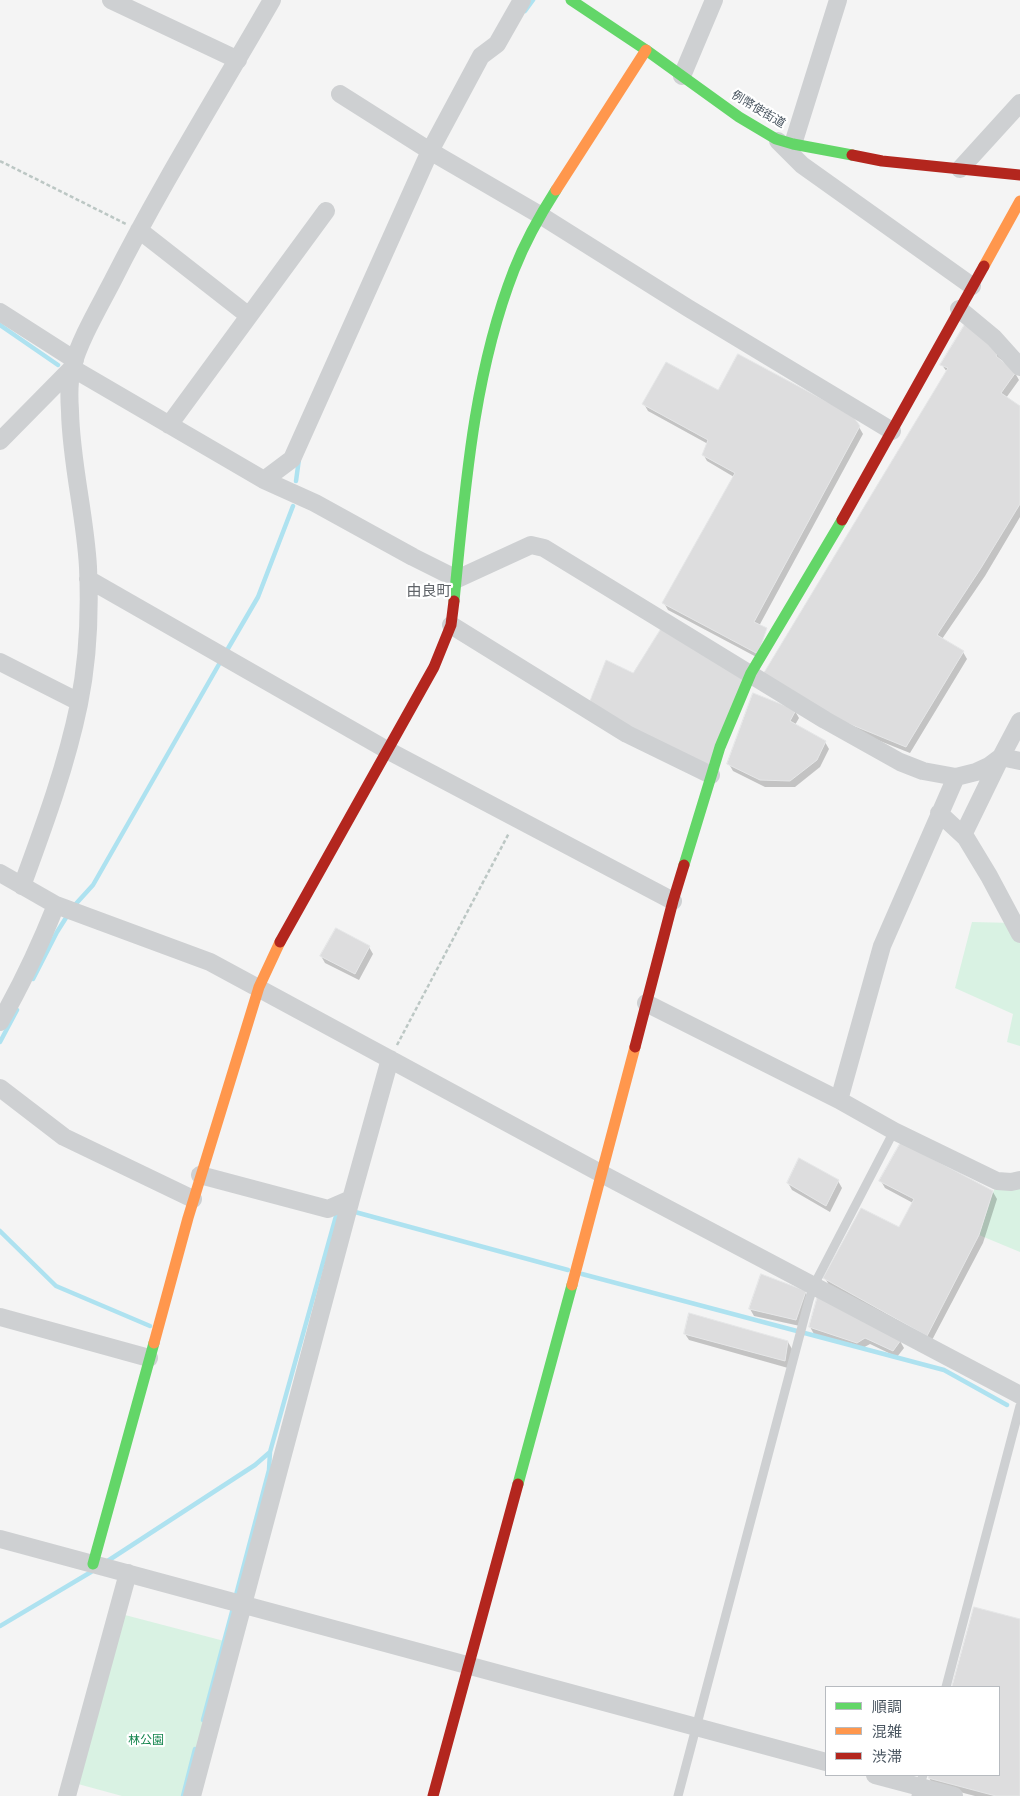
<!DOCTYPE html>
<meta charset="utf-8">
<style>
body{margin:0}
#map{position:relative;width:1020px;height:1796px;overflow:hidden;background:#f4f4f4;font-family:"Roboto Condensed","Noto Sans JP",sans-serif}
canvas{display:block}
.legend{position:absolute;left:825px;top:1686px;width:175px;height:90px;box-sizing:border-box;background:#fff;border:1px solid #b7bbc0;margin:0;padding:6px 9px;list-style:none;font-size:15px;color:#4a5661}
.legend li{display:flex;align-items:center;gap:10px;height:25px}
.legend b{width:25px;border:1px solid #b7bbc0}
</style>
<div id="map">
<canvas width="1020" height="1796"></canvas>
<ul class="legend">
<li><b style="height:6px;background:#63d668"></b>順調</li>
<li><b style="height:6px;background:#ff974d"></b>混雑</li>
<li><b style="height:6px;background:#b3261e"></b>渋滞</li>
</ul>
</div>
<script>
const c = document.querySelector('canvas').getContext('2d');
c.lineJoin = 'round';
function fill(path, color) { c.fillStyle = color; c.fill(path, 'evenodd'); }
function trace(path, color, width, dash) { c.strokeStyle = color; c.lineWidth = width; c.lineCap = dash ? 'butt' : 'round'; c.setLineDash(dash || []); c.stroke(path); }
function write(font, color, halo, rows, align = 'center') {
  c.font = font + ' "Roboto Condensed","Noto Sans JP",sans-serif'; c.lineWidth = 4.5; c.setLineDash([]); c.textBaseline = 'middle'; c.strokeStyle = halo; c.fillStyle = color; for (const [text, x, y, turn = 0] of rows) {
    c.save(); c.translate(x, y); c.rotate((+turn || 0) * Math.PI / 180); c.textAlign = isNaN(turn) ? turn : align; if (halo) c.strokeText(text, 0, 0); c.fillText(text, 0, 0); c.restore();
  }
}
fill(new Path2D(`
 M972,922L1014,923L1020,934V1046L1007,1042L1013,1014L955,988Z
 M1020,1180V1252L979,1235L997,1181Z
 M125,1615L228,1642L187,1796H122L78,1784Z`), '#d9f2e3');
fill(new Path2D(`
 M967,323L1004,354L1001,361L1015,373L1019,380L1006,398L1020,407V517L985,576L942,639L963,652L967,659L910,753L835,723L947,372L942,365Z
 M719,391L859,427L863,434L759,626L762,660L668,610L664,603L734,477L707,461L703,454L708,444L648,411L644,404Z
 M795,711L799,718L795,725L825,742L829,749L820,767L795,787H765L733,771L729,764Z
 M369,947L373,954L359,980L325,963L321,956Z
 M838,1181L842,1188L830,1212L792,1190L788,1183Z
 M881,1181L993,1192L997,1199L983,1243L931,1342L829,1285L825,1278L900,1229L913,1203L885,1188Z
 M805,1292L809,1299L800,1326L754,1316L750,1309Z
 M810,1327L900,1341L904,1348L897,1357L870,1344L861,1349L814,1334Z
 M685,1334L788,1342L792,1349L788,1368L689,1340Z
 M974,1608L1020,1621V1796H975L933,1785L929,1778L930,1775H999V1687H953Z`), '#0003');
trace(new Path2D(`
 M525,11L533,0
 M0,325L58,365
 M296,481L299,459
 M226,652L258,597L293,506
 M73,907L93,885L222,659
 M33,979L57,932L69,913
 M0,1042L17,1010
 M351,1213L355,1212L568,1270
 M0,1231L56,1286L150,1326
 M582,1274L944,1370L1007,1405
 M106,1562L255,1465L270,1452L336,1216L343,1215
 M236,1595L269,1470L270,1452
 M0,1626L91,1572
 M203,1720L233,1608
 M183,1796L195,1749`), '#aee2f0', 4.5);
const building = new Path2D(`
 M967,321L1001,346L996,356L1016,372L1001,393L1020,406V504L981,568L937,635L964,651L906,747L830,716L762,676L948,368L940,365Z
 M738,354L852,415L860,426L754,622L767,628L758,654L662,603L735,473L702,455L708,440L642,404L666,362L718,390Z
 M666,621L747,674L707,769L588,706L606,660L633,673Z
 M753,693L796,710L790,721L826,741L817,760L790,781L760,780L727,764Z
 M336,928L370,946L355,974L320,956Z
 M901,1142L993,1191L979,1235L927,1336L823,1278L861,1208L899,1227L914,1199L879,1181Z
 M799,1158L839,1180L826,1206L787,1183Z
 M761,1274L806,1291L796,1320L749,1309Z
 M818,1295L901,1340L893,1351L865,1338L857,1343L809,1327Z
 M689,1313L788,1341L785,1361L684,1334Z
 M974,1607L1020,1619V1796H996L928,1778L929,1775H999V1687H952Z`);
fill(building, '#ddddde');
trace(building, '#e5e6e7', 1);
trace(new Path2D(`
 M0,161L126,224
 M397,1045L509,833`), '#bcc7c4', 2.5, [4, 2.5]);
trace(new Path2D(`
 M946,1687L1020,1406
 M678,1796L809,1300L814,1285L894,1131
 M916,1796L923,1775`), '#ced0d2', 9);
trace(new Path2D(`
 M111,0L238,60
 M682,76L714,0
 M340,94L430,151L540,215L688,308L892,431
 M778,141L802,165L972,286
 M793,144L838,0
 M960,169L1020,103
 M139,230L249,316
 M959,309L994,338L1020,367
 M0,312L75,360
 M72,368L264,480L315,503L413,557L457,579L531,545L544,548L825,720L900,762L923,771L956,777L976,772L989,766L1001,757L1020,721
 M169,425L326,211
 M0,441L72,368
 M264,480L292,459L430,151L481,56L497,44L522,0
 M88,579L387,750L673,901
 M451,625L627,734L711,775
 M0,662L79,702
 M939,813L966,838L989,876L1020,934
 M963,835L1001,757L1020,761
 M0,873L56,905L210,962L602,1174L1020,1395
 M22,886C44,826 66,767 79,704C88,660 90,612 88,567C85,514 71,463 70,411C69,397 69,381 72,368C79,341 99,307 112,282C161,185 218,94 272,0
 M646,1003L839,1100L894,1131L997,1181L1011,1182L1020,1180
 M0,1022C22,984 40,945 56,905
 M0,1088L64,1137L193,1199
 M839,1100L882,946L956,777
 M200,1175L328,1209L351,1199
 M0,1317L149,1358
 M0,1539L826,1762
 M875,1775L954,1796
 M67,1796L128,1573
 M192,1796L351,1199L390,1059`), '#ced0d2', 18);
trace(new Path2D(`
 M571,0L646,50L739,117L776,139L793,144L852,155
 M454,601C465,490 473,375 514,270C525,242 540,215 556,190
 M684,865L720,747L751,673L842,520
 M518,1484L572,1285
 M93,1564L154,1343`), '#63d668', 11);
trace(new Path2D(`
 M556,190L646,50
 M984,266L1020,201
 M572,1285L635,1047
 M154,1343L188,1218L259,987L280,942`), '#ff974d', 11);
trace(new Path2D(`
 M852,155L882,161L1020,175
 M842,520L984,266
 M280,942L434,667L451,625L454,601
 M635,1047L673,901L684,865
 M433,1796L518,1484`), '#b3261e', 11);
write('12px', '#4a5661', '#fff', [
 ["例幣使街道",758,110,31]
]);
write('12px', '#17864f', '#fff', [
 ["林公園",146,1741]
]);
write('15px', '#5f6368', '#fff', [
 ["由良町",429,592]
]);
</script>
